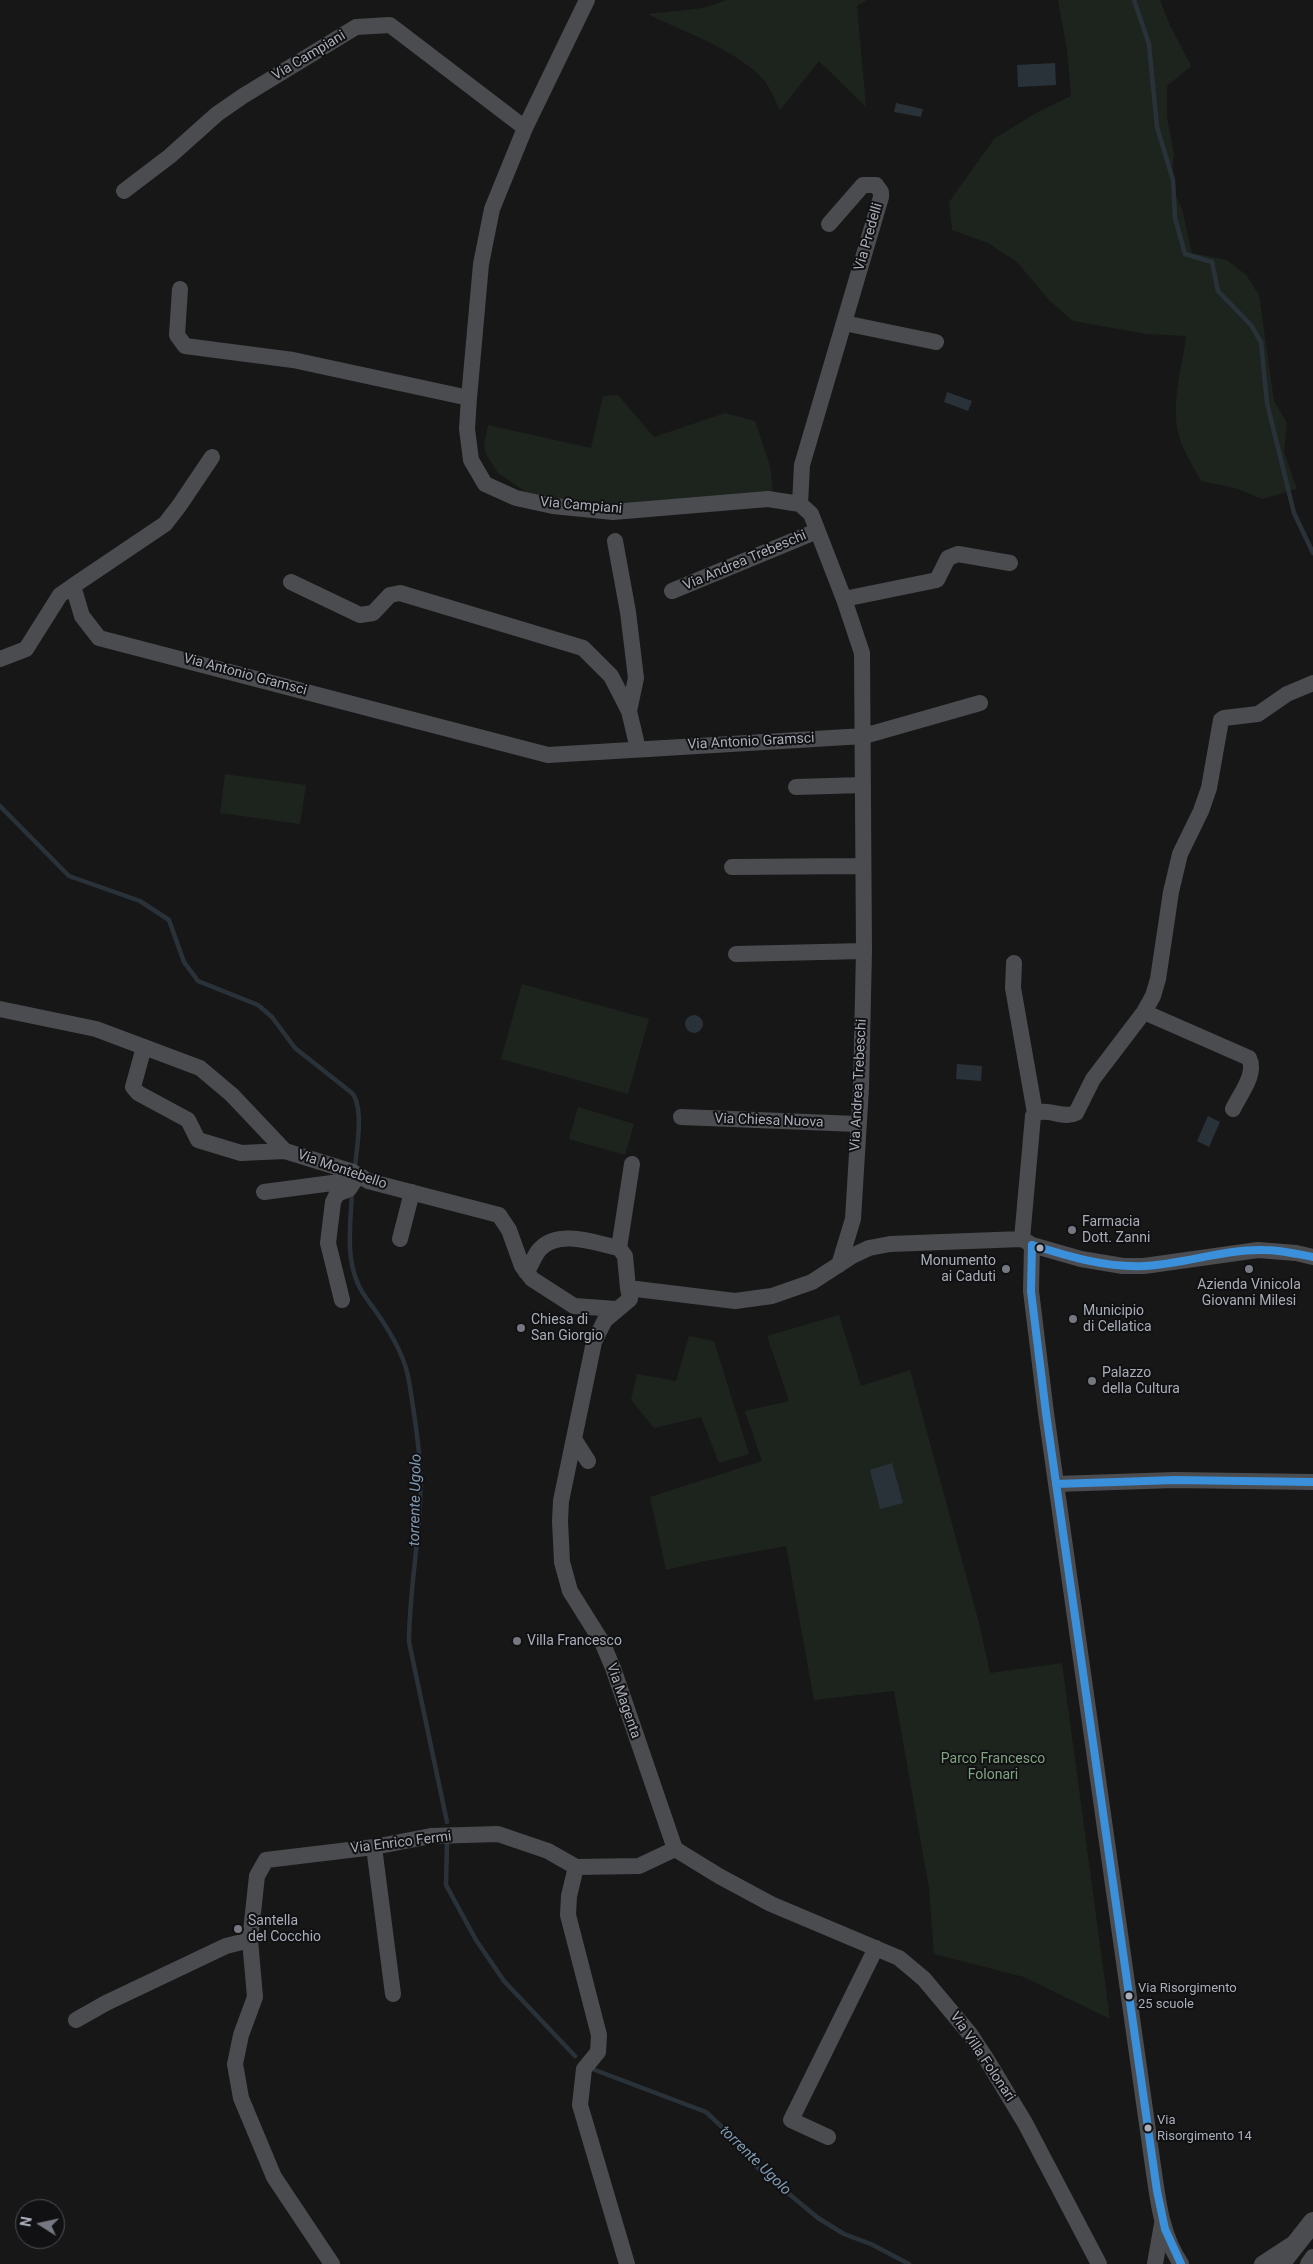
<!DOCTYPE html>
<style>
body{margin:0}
#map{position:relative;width:1313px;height:2264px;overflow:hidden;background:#171717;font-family:Roboto,sans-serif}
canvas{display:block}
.north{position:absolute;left:15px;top:2199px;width:50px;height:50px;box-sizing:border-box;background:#111113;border:1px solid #4d4f55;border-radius:50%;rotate:280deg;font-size:14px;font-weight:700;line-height:20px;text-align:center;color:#a8adb8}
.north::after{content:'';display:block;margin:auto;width:18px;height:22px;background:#757880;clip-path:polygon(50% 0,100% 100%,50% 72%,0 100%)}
</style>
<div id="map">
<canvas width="1313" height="2264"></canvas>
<div class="north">N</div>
</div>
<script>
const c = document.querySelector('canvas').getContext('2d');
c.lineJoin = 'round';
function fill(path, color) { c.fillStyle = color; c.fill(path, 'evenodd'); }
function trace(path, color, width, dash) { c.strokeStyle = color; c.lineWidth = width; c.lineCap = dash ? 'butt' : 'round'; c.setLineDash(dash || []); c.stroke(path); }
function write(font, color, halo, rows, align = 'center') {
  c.font = font + ' Roboto,sans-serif'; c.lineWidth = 4; c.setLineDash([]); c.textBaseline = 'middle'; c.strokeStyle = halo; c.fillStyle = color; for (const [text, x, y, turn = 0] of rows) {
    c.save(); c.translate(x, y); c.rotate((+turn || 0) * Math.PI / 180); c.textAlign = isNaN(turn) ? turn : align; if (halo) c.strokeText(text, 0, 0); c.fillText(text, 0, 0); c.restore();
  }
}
fill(new Path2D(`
 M727,0H867L857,6L866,107L819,61L780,110C775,100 770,87 763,79C733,48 686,33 648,14L703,8Z
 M1058,0H1160L1169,23L1191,66L1167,86V117L1174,154L1171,185L1182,209L1192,253L1227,260L1247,276L1259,295L1274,401L1287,423L1284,452L1297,489L1262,499L1235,488L1201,481C1195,470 1188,458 1183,447C1167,411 1182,372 1186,336L1146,334L1073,321L1049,300L1017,262L988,243L952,230L949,202L994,139L1036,113L1071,96L1067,50Z
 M618,395L654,437L725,413L755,421L770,466L773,494L620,506L570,505L527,493L498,473L486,454L484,445L488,425L591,448L603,396Z
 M225,774L306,785L300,824L220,813Z
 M522,984L649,1019L628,1094L501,1059Z
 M578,1107L634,1124L625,1155L569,1139Z
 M839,1315L861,1386L910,1370L979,1623L990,1673L1062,1663L1110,2019L1024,1977L934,1954L929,1888L894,1691L814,1700L786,1546L705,1561L666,1570L650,1497L762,1461L745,1411L789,1401L767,1336Z
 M689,1336L714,1341L749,1454L719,1463L701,1417L654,1428L631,1400L637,1374L676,1381Z`), '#1d241e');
fill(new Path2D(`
 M1055,63L1056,85L1018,87L1017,65Z
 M896,103L923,109L921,117L894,112Z
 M947,392L972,401L968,411L944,402Z
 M685 1024a9 9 0 1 1 18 0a9 9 0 1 1-18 0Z
 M957,1064L982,1066L981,1081L956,1079Z
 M1208,1116L1220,1122L1209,1147L1197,1141Z
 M892,1463L903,1503L880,1509L870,1470Z`), '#2a3239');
trace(new Path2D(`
 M1134,0L1149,44L1157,127L1173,180L1175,218L1185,254L1212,262L1218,291L1251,325L1261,342L1267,403L1294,513L1313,553
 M0,806L69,876L140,901L169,920L184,962L198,981L258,1005L272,1017L295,1048L352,1093C364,1107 357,1148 355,1166
 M352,1191C351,1222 345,1255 358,1284C362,1294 371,1304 377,1313C391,1333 405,1356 409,1381C413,1406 419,1442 420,1468C423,1526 409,1584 409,1642L447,1822
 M447,1844L446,1885L476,1940L504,1981L575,2056
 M595,2070L706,2112L722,2127L759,2169L818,2218L844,2234L871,2244L909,2264`), '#2a3239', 4.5);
trace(new Path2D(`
 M587,0L525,128L492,209L481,264L469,398L467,429L471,460L485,484L516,498L553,506L613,512L768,499L800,504
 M124,191L170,156L217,114L243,96L356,27L390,25L525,128
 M180,289L177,335L185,346L293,360L469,398
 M844,323L936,342
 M212,457L179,506L165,524L73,586L82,616L99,638L548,755L864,736L980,703
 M800,504L811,514L844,599L862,653L864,951L861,1088L853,1219L839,1265
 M800,504L802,465L881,197V192L876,185H863L829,224
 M615,541L628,612L636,678L629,711
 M291,582L360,615L373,613L390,595L400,593L583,648L611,676L629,711L638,749
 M672,591L817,531
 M844,599L937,580L948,558L958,554L1010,563
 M0,659L26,649L60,595L73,586
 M796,787L863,785
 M732,867L862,866
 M736,954L864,951
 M1014,963L1013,988L1035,1113
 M0,1009L96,1029L200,1068L232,1095L285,1151L353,1172L368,1181L499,1215L509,1230L522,1266L532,1279L574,1306L616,1309
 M1144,1012L1249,1058C1257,1074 1240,1094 1233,1109
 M144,1047L133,1087L138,1093L188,1120L198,1140L241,1153L285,1151
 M681,1117L857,1124
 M264,1192L355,1180
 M400,1239L412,1192
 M1024,1240L1032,1245L1081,1259L1123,1266H1144L1258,1250L1296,1253L1313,1257
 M1032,1245L1031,1291L1046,1413L1153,2166C1158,2200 1161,2234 1181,2264
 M526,1272C532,1265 534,1255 540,1249C559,1229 595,1243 619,1248
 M628,1288L625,1256L619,1248L632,1164
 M342,1300L328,1243L333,1202L337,1194L349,1189L355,1180L362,1177
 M574,1439L588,1461
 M1056,1484L1175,1480L1313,1482
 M374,1847L393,1994
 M675,1849L613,1668L602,1642L570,1591L562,1562L560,1521L561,1501L594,1342L605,1320L630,1299L628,1288L735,1301L772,1296L812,1282L852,1256L869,1248L890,1244L1022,1239L1033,1116C1044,1105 1063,1120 1076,1113L1093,1079L1144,1012L1153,996L1158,979L1171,892L1180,854L1201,811L1209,788L1221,720L1224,718L1258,714L1287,694L1313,683
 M675,1849L719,1876L771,1904L899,1958L924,1979L970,2034L987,2060L1025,2123L1099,2264
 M576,1867L569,1896L568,1915L599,2035L598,2052L584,2069L580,2105L627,2264
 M76,2020L106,2003L226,1946L250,1940
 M828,2137L791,2120L876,1948
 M332,2264L274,2177L241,2098L235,2064L241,2035L255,1997L250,1940L257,1876L266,1860L374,1847L431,1836L498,1834L548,1851L576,1867L639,1866L675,1849
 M1155,2264L1162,2224
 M1262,2264L1291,2245
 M1308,2264L1313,2257`), '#4b4c50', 16);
trace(new Path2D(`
 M1280,2264L1313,2222`), '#4b4c50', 20);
trace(new Path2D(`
 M1032,1245L1031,1291L1046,1413L1157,2191L1165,2229L1181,2264
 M1032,1245C1068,1256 1105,1268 1144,1266C1184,1264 1224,1249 1264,1250C1281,1250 1297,1254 1313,1257
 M1056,1484L1175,1480L1313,1482`), '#3a90db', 8);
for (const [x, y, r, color] of [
 [1072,1230,5,"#757880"],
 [1040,1248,4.5,"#a8adb8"],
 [1006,1269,5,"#757880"],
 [1249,1269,5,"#757880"],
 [1073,1319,5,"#757880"],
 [521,1328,5,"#757880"],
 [1092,1381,5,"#757880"],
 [517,1641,5,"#757880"],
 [238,1929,5,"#757880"],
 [1129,1996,4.5,"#a8adb8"],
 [1148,2128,4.5,"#a8adb8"]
]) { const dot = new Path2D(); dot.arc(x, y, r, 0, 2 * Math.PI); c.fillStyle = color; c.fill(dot); trace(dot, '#111113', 2); }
write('13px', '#a8adb8', '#111113', [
 ["Via Risorgimento",1138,1989],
 ["25 scuole",1138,2005],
 ["Via",1157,2121],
 ["Risorgimento 14",1157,2137]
], 'left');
write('14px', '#a8adb8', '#111113', [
 ["Via Campiani",309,56,-31],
 ["Via Predelli",869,237,-74],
 ["Via Campiani",581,506,5],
 ["Via Andrea Trebeschi",745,561,-23],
 ["Via Antonio Gramsci",245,675,15],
 ["Via Antonio Gramsci",751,742,-3],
 ["Via Andrea Trebeschi",859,1085,-87],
 ["Via Chiesa Nuova",769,1121,2],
 ["Via Montebello",342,1170,19],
 ["Via Magenta",623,1701,71],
 ["Via Enrico Fermi",401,1843,-7],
 ["Via Villa Folonari",982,2057,56]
]);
write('14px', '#a8adb8', '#111113', [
 ["Farmacia",1082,1222],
 ["Dott. Zanni",1082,1238],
 ["Monumento",996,1261,"right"],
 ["ai Caduti",996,1277,"right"],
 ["Azienda Vinicola",1249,1285,"center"],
 ["Giovanni Milesi",1249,1301,"center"],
 ["Municipio",1083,1311],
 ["di Cellatica",1083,1327],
 ["Chiesa di",531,1320],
 ["San Giorgio",531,1336],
 ["Palazzo",1102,1373],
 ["della Cultura",1102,1389],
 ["Villa Francesco",527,1641],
 ["Santella",248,1921],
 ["del Cocchio",248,1937]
], 'left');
write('14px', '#7fa381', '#111113', [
 ["Parco Francesco",993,1759],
 ["Folonari",993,1775]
]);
write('italic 15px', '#7f9bb3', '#111113', [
 ["torrente Ugolo",416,1500,-89],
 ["torrente Ugolo",755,2161,44]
]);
</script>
